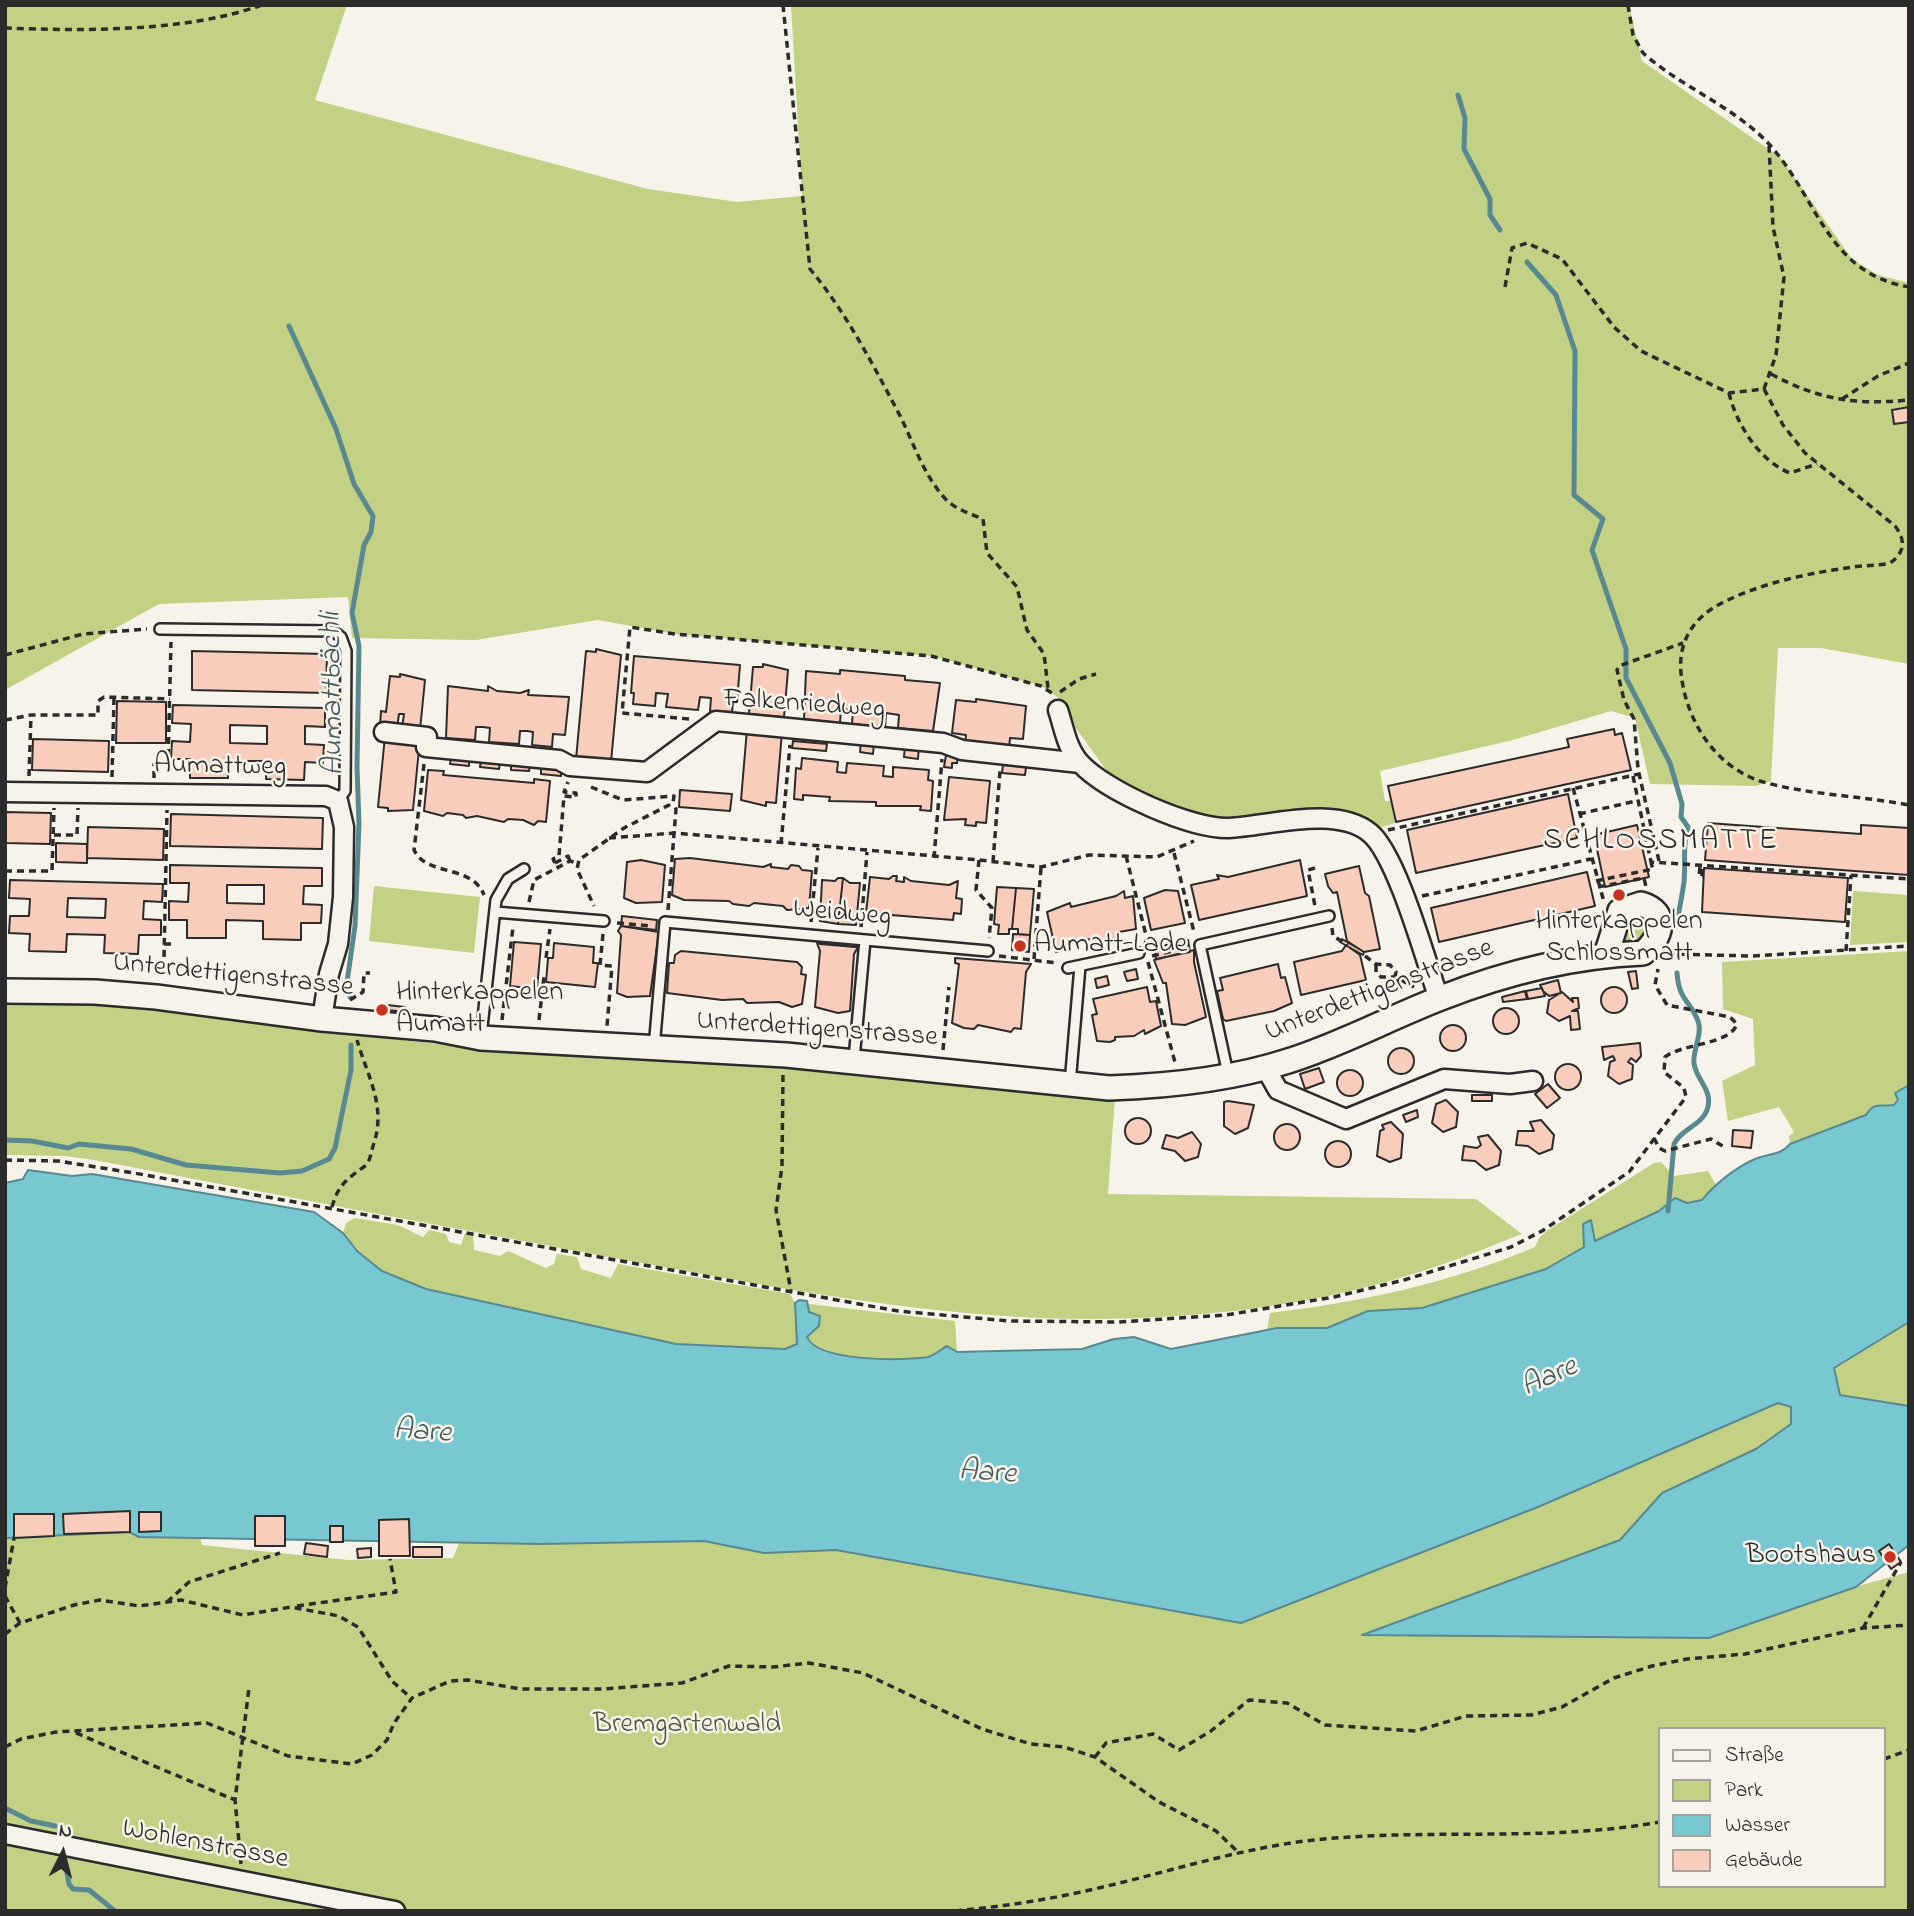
<!DOCTYPE html>
<meta charset="utf-8">
<style>
body{margin:0}
#map{position:relative;width:1914px;height:1916px;overflow:hidden;background:#f7f3e8;font-family:"Indie Flower",sans-serif}
canvas{display:block}
.frame{position:absolute;inset:0;border:7px solid #2b2b2b;pointer-events:none}
.legend{position:absolute;left:1658px;top:1727px;width:228px;height:161px;box-sizing:border-box;background:#f7f3e8;border:2px solid #a5a39c;margin:0;padding:9px 12px;list-style:none;font-size:21px;color:#2b2b2b}
.legend li{display:flex;align-items:center;gap:14px;height:35px}
.legend b{width:35px;border:2px solid #a5a39c}
.north{position:absolute;left:28px;top:1818px;width:70px;height:70px;-webkit-text-stroke:5px #f7f3e8;paint-order:stroke;rotate:6deg;font-size:19px;font-weight:700;line-height:28px;text-align:center;color:#2b2b2b}
.north::after{content:'';display:block;margin:auto;width:24px;height:32px;background:#2b2b2b;clip-path:polygon(50% 0,100% 100%,50% 72%,0 100%)}
</style>
<div id="map">
<canvas width="1914" height="1916"></canvas>
<div class="frame"></div>
<ul class="legend">
<li><b style="height:9px;background:#f7f3e8"></b>Straße</li>
<li><b style="height:19px;background:#c3d185"></b>Park</li>
<li><b style="height:19px;background:#78c8d4"></b>Wasser</li>
<li><b style="height:19px;background:#f9ccbb"></b>Gebäude</li>
</ul>
<div class="north">N</div>
</div>
<script>
const c = document.querySelector('canvas').getContext('2d');
c.lineJoin = 'round';
function fill(path, color) { c.fillStyle = color; c.fill(path, 'evenodd'); }
function trace(path, color, width, dash) { c.strokeStyle = color; c.lineWidth = width; c.lineCap = dash ? 'butt' : 'round'; c.setLineDash(dash || []); c.stroke(path); }
function write(font, color, halo, rows, align = 'center') {
  c.font = font + ' "Indie Flower",sans-serif'; c.lineWidth = 5; c.setLineDash([]); c.textBaseline = 'middle'; c.strokeStyle = halo; c.fillStyle = color; for (const [text, x, y, turn = 0] of rows) {
    c.save(); c.translate(x, y); c.rotate((+turn || 0) * Math.PI / 180); c.textAlign = isNaN(turn) ? turn : align; if (halo) c.strokeText(text, 0, 0); c.fillText(text, 0, 0); c.restore();
  }
}
fill(new Path2D(`
 M5,5H347L315,100L648,189L737,202L802,196L791,5H1629L1642,61L1780,157L1852,259L1878,275L1909,283V664L1821,648H1778L1771,781L1756,786L1650,784L1635,718L1611,711L1513,740L1380,771L1385,801H1391L1395,823L1379,828L1359,818L1230,822L1199,819L1125,786L1107,771L1067,716L1065,702L1041,686L931,656L675,634L598,620L476,640L352,638L348,597L159,604L5,690Z
 M374,886L480,897L474,953L369,941Z
 M1853,891L1909,895V942L1850,945Z
 M1639,915L1646,920V935L1630,945L1621,946L1628,920Z
 M1909,951V1545L1858,1586L1909,1572V1911H5V1183L23,1179L28,1170L72,1176L92,1174L314,1212L343,1232L346,1223L355,1218L398,1225L423,1237L429,1230L446,1234L449,1242L461,1245L465,1233L473,1234L474,1250L500,1256L508,1251L546,1268L554,1264L557,1254L577,1257L581,1269L611,1278L618,1264L790,1294L795,1303L799,1300L809,1304L955,1321L957,1352L1082,1349L1114,1339L1134,1337L1171,1349L1267,1331L1270,1313C1362,1302 1450,1283 1535,1247L1539,1238L1548,1230L1654,1163L1661,1162L1674,1176L1708,1171L1716,1185L1755,1159L1783,1153L1790,1144L1789,1136L1794,1132L1779,1107L1728,1121L1722,1081L1755,1065L1753,1019L1723,1009L1722,962ZM200,1537L459,1542V1543L453,1558L348,1560L202,1545ZM1660,1729H1884V1886H1660Z
 M90,1002L168,1008L340,1033L474,1048L788,1063L1115,1097L1108,1194L1476,1199L1522,1234C1486,1248 1450,1263 1413,1274C1337,1298 1255,1311 1176,1316C990,1330 807,1293 625,1260C448,1227 271,1194 94,1160L65,1156L5,1155V1003Z`), '#c3d185');
const water = new Path2D(`
 M1909,1085V1322L1834,1368L1840,1395L1909,1406V1545L1856,1587L1709,1638L1362,1635L1620,1540L1662,1493L1756,1449L1791,1424V1407L1778,1403L1538,1507L1241,1623L836,1550L764,1553L704,1541L541,1544L139,1537L129,1532L5,1538V1183L23,1179L28,1170L72,1176L92,1174L314,1212L343,1233L357,1251L382,1271L426,1289L676,1344L785,1349L797,1344L795,1303L799,1300L807,1301L809,1312L820,1316L819,1326L807,1337C817,1362 904,1361 928,1357C935,1355 941,1349 947,1346L957,1352L1082,1349L1114,1339L1134,1337L1171,1349L1277,1328H1327L1368,1311L1422,1308L1546,1269L1584,1247L1583,1224L1591,1220L1595,1241L1659,1211L1675,1198L1687,1203L1702,1200C1714,1185 1736,1167 1755,1159C1769,1153 1780,1156 1790,1144L1866,1115C1874,1101 1882,1107 1894,1105L1898,1100L1895,1093Z`);
fill(water, '#78c8d4');
trace(water, '#598990', 2);
trace(new Path2D(`
 M1458,95L1465,118L1464,149L1490,199V215L1500,230
 M1527,262L1556,295L1575,351L1574,495L1603,519L1592,550L1626,649V678L1670,763L1682,804L1681,817L1688,827C1682,844 1686,863 1684,882C1682,896 1679,912 1676,927
 M289,326L336,429L354,484L373,516L371,532L364,545L352,613L359,646L357,767L359,824L355,926L347,982L350,997
 M5,1140L32,1141L68,1148L79,1144L131,1149L186,1165L280,1173L302,1171L329,1159L335,1148L351,1070V1045
 M1668,1211L1674,1144C1681,1129 1702,1125 1707,1110C1714,1091 1697,1081 1694,1064C1692,1051 1703,1034 1698,1021C1690,1000 1679,1001 1677,973
 M5,1808L31,1821L55,1826
 M67,1873L69,1884L73,1889L89,1890L115,1911`), '#598990', 5);
const building = new Path2D(`
 M1909,407V422L1894,424L1892,410Z
 M596,649L621,655L611,762L576,759L586,651L596,652Z
 M192,651L327,654L326,693L192,690Z
 M634,656L740,665L737,702H733L732,712L710,711L711,698L700,697L698,710L666,707L668,694L656,693L655,706L633,704L634,693H631Z
 M763,664L788,670L784,717L749,714L753,667H763Z
 M840,670L905,676V680L940,683L933,731L898,728L899,715L886,713L885,727L852,724L853,710L841,709L840,723L804,719L806,671L840,674Z
 M400,674L425,680L420,730L402,728L404,714H399L397,728L380,726L381,711L386,712L390,676L400,677Z
 M448,686L488,691V686L497,691L520,693L529,690L528,695L569,697L565,735L553,734L552,747L532,745L533,732L527,731H520L519,744L489,742L490,728L483,727H476L475,740L446,738Z
 M976,699L1026,706L1023,739L1010,738L1009,749L965,744L966,735L952,733L956,700L976,702Z
 M117,701L166,702V743H116Z
 M173,705L325,708V727L305,726V744L324,745L323,763L305,762L304,780L266,779V761H228V778H190V759H171L172,741L190,742L191,724L172,723ZM230,725L267,726V744L230,743Z
 M747,729L782,732L776,803L766,802V806L741,800Z
 M1614,729L1615,735L1622,733L1631,770L1396,822L1388,786L1569,747L1567,739Z
 M385,736L420,739L413,810L388,811V808L378,807Z
 M33,739L109,741L108,772L32,770Z
 M793,741L827,744L826,751L792,748Z
 M861,741L874,743L873,754L860,752Z
 M905,745L919,746L918,759L904,757Z
 M946,755L958,756L957,763H952V768L944,767Z
 M451,758L469,759V766L450,764Z
 M802,758L838,762L837,772L846,773L847,763L884,766L883,776L893,777V767L929,770L928,780L933,781L931,811L920,810L921,806H876V802L829,801L830,797L803,795V800L794,799L796,768L801,769Z
 M481,761L500,762L499,769L480,767Z
 M511,763L530,765L529,771L511,770Z
 M1003,765L1026,767L1025,775L1002,773Z
 M541,768L561,770V776L541,774Z
 M428,770L444,771L443,775L534,783V779L550,781L546,822L538,821L534,825L523,820L508,819L504,822L477,816L466,818L463,815L447,813L443,816L424,811Z
 M949,777L990,781L986,823L976,822V826L965,825L966,819L944,820Z
 M680,790L732,794L730,811L679,807Z
 M1568,794L1577,838L1416,873L1407,830Z
 M5,812L51,813L50,844L5,843Z
 M171,814L323,818L322,849L170,846Z
 M1708,823L1861,834V825L1909,828V875L1705,860Z
 M1637,825L1649,877L1605,887L1594,835Z
 M88,827L164,829L163,860L87,858Z
 M56,843L87,844V863L56,862Z
 M690,858L763,867L771,864V867L788,869L791,865L799,866L802,870L812,871L809,908L787,910L783,906L754,903L749,906L733,904L729,901L684,900L672,895L675,859Z
 M641,860L665,865L662,902L636,903L624,898L627,862Z
 M1300,860L1307,896L1199,920L1191,885L1219,879L1217,875L1228,877Z
 M170,865L322,868V886H304L303,904L322,905L321,923H301V940L263,939V921L226,920V938H187V920H169V901L188,902L189,883H170ZM227,885H264V904L227,903Z
 M1359,866L1365,893L1369,896L1380,949L1364,952L1347,941L1337,892L1333,893L1328,886L1325,874Z
 M1704,868L1848,878L1845,922L1702,912Z
 M1587,872L1595,906L1439,942L1431,908Z
 M893,876H897L896,881L904,882V877L911,881L949,885L958,881L956,898L962,899L961,914L954,913L953,920L866,913L870,877L889,879Z
 M838,878H843L838,924L820,921L822,880L835,881Z
 M843,878L850,883H860L856,925L838,924Z
 M10,880L163,884L162,902L144,901L143,919L161,920V935H139L138,954L104,953L105,935L67,934L66,952L29,951L30,934L9,933L10,916H29L30,899L9,898ZM68,898L106,899L105,918L67,917Z
 M997,887L1016,888L1012,929H1009V934H998L999,925L994,924Z
 M1016,888L1034,889L1030,935L1018,934V929H1012Z
 M1165,890L1178,891L1185,923L1151,930L1144,898Z
 M1124,891L1125,898L1133,896L1136,929L1119,932L1117,938L1104,940L1096,938L1066,944L1063,950L1056,952L1047,912L1070,903L1071,907L1116,896Z
 M622,916L657,920L656,930L621,926Z
 M621,926L659,932L650,996L627,997L617,993L621,935L618,931Z
 M822,933L856,936L855,947L820,944Z
 M1013,934L1030,935L1029,952L1012,950Z
 M1342,939L1364,952L1363,955L1340,942Z
 M1188,940L1190,952L1156,959L1154,948Z
 M514,942L541,944L537,989L510,986Z
 M554,943L594,947L593,963H598L595,987L546,982L548,958H553Z
 M817,943L858,947L854,954L850,1011L838,1013L815,1007L820,951Z
 M1346,945L1360,955L1366,980L1301,995L1294,962L1342,951Z
 M1194,950V962L1206,1017L1185,1025L1172,1024L1166,983H1163L1154,960Z
 M681,951L797,962L802,967L801,974L806,975L802,1004L792,1007L779,1002L747,1003L743,999L722,1000L667,993L669,963H674L675,955Z
 M955,958L1031,964L1026,972L1021,1029L1014,1028L1011,1032L978,1025L974,1029L964,1028L952,1023L959,964L955,963Z
 M1278,964L1281,978L1285,977L1292,1003L1274,1011L1226,1021L1223,1019L1217,991L1223,990L1220,978Z
 M1136,969L1138,979L1127,981L1124,972Z
 M1636,971L1638,988L1632,989L1628,972Z
 M1107,976L1109,985L1097,988L1095,979Z
 M1558,980L1561,993L1549,996L1543,991L1540,985Z
 M1147,987L1150,1002L1156,1001L1161,1026L1145,1034L1144,1030L1134,1036L1115,1037V1040L1110,1042L1097,1041L1092,1015L1097,1014L1093,999Z
 M1601 1000a13 13 0 1 1 26 0a13 13 0 1 1-26 0Z
 M1542,988L1545,996L1528,999L1526,991Z
 M1525,991L1527,999L1503,1002L1502,997Z
 M1562,992L1573,1002L1572,998H1578L1579,1008L1572,1011H1578L1580,1029L1571,1030L1570,1016L1559,1021L1547,1013L1549,1000Z
 M387,1005L405,1007V1012L387,1010Z
 M1493 1021a13 13 0 1 1 26 0a13 13 0 1 1-26 0Z
 M1440 1038a13 13 0 1 1 26 0a13 13 0 1 1-26 0Z
 M1640,1043L1641,1056L1636,1062L1631,1058L1628,1062L1633,1065L1632,1079L1619,1084L1608,1076L1610,1062L1615,1060L1613,1056L1604,1060L1602,1047Z
 M1388 1061a13 13 0 1 1 26 0a13 13 0 1 1-26 0Z
 M1555 1077a13 13 0 1 1 26 0a13 13 0 1 1-26 0Z
 M1319,1068L1324,1082L1305,1089L1300,1074Z
 M1337 1083a13 13 0 1 1 26 0a13 13 0 1 1-26 0Z
 M1548,1084L1560,1098L1547,1108L1535,1094Z
 M1472,1095H1492V1101H1472Z
 M1446,1100L1458,1112L1456,1127L1443,1132L1432,1123L1436,1104Z
 M1228,1101L1254,1105L1248,1128L1235,1134L1224,1126V1102Z
 M1417,1110L1418,1117L1406,1122L1403,1115Z
 M1125 1131a13 13 0 1 1 26 0a13 13 0 1 1-26 0Z
 M1541,1120L1554,1135L1552,1149L1539,1154L1528,1146L1516,1145L1518,1131H1534L1530,1122Z
 M1391,1122L1403,1134L1401,1158L1390,1162L1377,1156L1380,1131L1384,1129L1382,1125Z
 M1274 1137a13 13 0 1 1 26 0a13 13 0 1 1-26 0Z
 M1733,1130L1753,1131L1751,1148L1732,1146Z
 M1192,1132L1201,1144L1198,1157L1185,1161L1175,1151L1162,1148L1166,1135L1178,1138Z
 M1488,1135L1501,1151L1499,1165L1486,1170L1475,1161L1462,1160L1464,1146L1477,1148L1481,1145L1478,1137Z
 M1325 1154a13 13 0 1 1 26 0a13 13 0 1 1-26 0Z
 M130,1511V1532L64,1534L63,1514Z
 M139,1512H161V1531L139,1532Z
 M14,1514H54V1536L14,1538Z
 M255,1516H285V1546H255Z
 M409,1519L410,1556H379V1520Z
 M330,1526H343V1542H330Z
 M306,1543L328,1546L327,1557L304,1554Z
 M1889,1544L1901,1562L1891,1569L1879,1551Z
 M413,1547H442V1557H413Z
 M371,1548V1557L358,1558L357,1549Z`);
fill(building, '#f9ccbb');
trace(building, '#2b2b2b', 2);
const service = new Path2D(`
 M160,629L333,631L341,637L346,651L345,791L338,801
 M495,912L604,921
 M1068,968L1139,953
 M481,1036L496,900L508,879L524,869
 M654,1048L665,922L988,951
 M854,1059L865,940
 M1228,1074L1200,945L1329,916
 M1070,1084L1080,966`);
const minor = new Path2D(`
 M1058,710C1064,728 1067,749 1080,763C1107,792 1191,829 1229,828C1269,826 1336,805 1370,833C1397,855 1426,962 1439,999
 M384,732L427,737L426,747L559,760L570,766L647,772L716,721L943,743L962,750L1080,763
 M5,792L326,796L338,801L344,827L343,897L338,944L329,974L322,1019
 M1265,1067L1278,1090L1346,1119L1444,1079L1510,1084L1533,1081
 M5,1834L395,1911`);
const tertiary = new Path2D(`
 M5,991L95,992L156,997L322,1019L435,1029L481,1038L786,1055L1109,1088C1168,1086 1230,1080 1288,1061C1340,1045 1389,1018 1441,998C1507,972 1572,956 1643,953C1661,939 1670,912 1641,904L1620,911L1606,955`);
trace(service, '#2b2b2b', 14);
trace(minor, '#2b2b2b', 23);
trace(tertiary, '#2b2b2b', 28);
trace(new Path2D(`
 M783,5L810,269C845,311 871,361 897,410C912,438 921,470 942,495C952,508 968,513 983,519L987,553L1017,587L1027,630L1044,654L1048,688
 M1628,5L1633,35L1643,53C1681,87 1733,106 1768,143C1818,197 1826,273 1909,287
 M5,28C84,31 187,32 262,5
 M1505,287L1512,248L1527,243L1562,259L1614,327L1641,351L1729,393L1764,389
 M1771,374C1820,400 1854,405 1909,400
 M1764,389L1783,425L1805,453L1895,526C1906,540 1905,553 1890,563C1878,566 1866,565 1853,567C1809,573 1760,583 1720,604C1693,618 1678,642 1681,673C1686,721 1716,770 1767,783C1812,795 1862,796 1909,805
 M1764,389L1776,355L1784,277L1773,227L1769,146
 M1729,393C1736,423 1759,461 1790,473L1817,464
 M1842,399L1878,376L1909,363
 M5,655L83,634L147,629
 M1060,692L1079,679L1096,674
 M689,719L622,713L630,627L675,634L931,656L1041,686L1055,695
 M5,720L31,715H98V701L104,697L170,699
 M424,764L414,850C427,877 472,864 484,895
 M29,776L31,715
 M1633,776L1651,862L1909,879
 M112,777L114,698
 M154,778V764H168L171,642
 M591,787L623,800L674,796L673,803L624,828L579,860L577,869L594,906
 M1573,788L1604,902
 M1579,814L1636,801
 M1388,830L1639,774
 M54,835H77L78,808
 M609,838L675,833L979,860L1041,867L1089,855L1157,857L1194,841
 M781,844L790,745
 M1174,853L1194,932
 M1126,856L1147,939L1145,944
 M934,858L942,759
 M979,860L976,890L992,908L989,938
 M1659,861L1638,769L1634,719L1624,700L1617,670L1619,666L1683,643
 M993,862L1000,771
 M555,863L553,859L559,856L564,796L576,797V793L564,792L568,782
 M555,863L568,856L570,861
 M1700,867L1699,876H1702V864
 M1315,868L1308,870L1315,906
 M5,871H52L54,808
 M1596,881L1653,869L1651,863
 M1598,887L1644,878L1646,887
 M1422,896L1591,859
 M529,902L534,880L570,861L577,863
 M668,910L676,809L673,803
 M811,922L818,848
 M617,923L651,926
 M861,927L867,852
 M1332,928L1333,936L1348,945
 M603,934L600,965L612,966L607,1026
 M164,944H173
 M1846,951L1851,875
 M1669,954L1753,956L1909,946
 M999,956L1057,963
 M1152,956L1189,947
 M1365,956L1376,964L1390,965L1396,972L1395,977L1414,987
 M546,958L550,929
 M1034,959L1041,867
 M1148,962L1176,1066
 M1376,965V972L1381,977H1395
 M157,966L164,959L167,810
 M350,1000L363,992L364,973H370
 M502,1020L513,927
 M539,1020L544,977
 M943,1050L949,987
 M783,1075L782,1166L776,1210L791,1291
 M1654,1138L1659,1148L1665,1151L1711,1139L1724,1147
 M5,1160L58,1161L134,1173L898,1311L1009,1321L1118,1322L1226,1315L1334,1297L1404,1280L1511,1247L1542,1231L1629,1172L1686,1097L1684,1088L1664,1072L1665,1057C1683,1043 1730,1045 1737,1024L1730,1017L1667,1005L1655,985L1658,969
 M332,1207C338,1185 347,1179 365,1166C370,1162 371,1153 373,1146C387,1107 368,1078 357,1040
 M5,1588L14,1538
 M5,1596L20,1623
 M167,1602L189,1582L280,1553
 M297,1606L396,1592L390,1559
 M1863,1628L1901,1562
 M5,1634L20,1623L74,1605L100,1600L139,1606L181,1600L243,1615L291,1607L339,1616L358,1627L392,1681L411,1698
 M76,1733L235,1800
 M5,1747L21,1739L56,1732L207,1723L288,1756L352,1764L372,1755L387,1740L394,1723L412,1698L450,1681L468,1680L521,1689H602L682,1683L729,1666L773,1667L809,1663L863,1673L982,1729L1031,1744L1064,1747L1095,1757L1159,1802L1216,1831L1238,1852
 M1095,1757L1106,1743L1153,1734L1179,1750L1211,1731L1249,1700L1287,1703L1325,1725L1416,1731L1466,1716L1531,1715L1562,1707L1614,1678L1652,1666L1687,1659L1745,1654L1863,1628L1909,1625
 M1884,1759L1909,1750
 M241,1864L235,1800L249,1688
 M955,1911C998,1907 1039,1901 1081,1892C1156,1876 1228,1851 1305,1841C1423,1827 1542,1843 1660,1822`), '#2b2b2b', 3.5, [7, 5]);
trace(service, '#f7f3e8', 9);
trace(minor, '#f7f3e8', 18);
trace(tertiary, '#f7f3e8', 23);
for (const [x, y, r, color] of [
 [1619,895,7,"#c8321e"],
 [1020,946,7,"#c8321e"],
 [382,1010,7,"#c8321e"],
 [1890,1557,7,"#c8321e"]
]) { const dot = new Path2D(); dot.arc(x, y, r, 0, 2 * Math.PI); c.fillStyle = color; c.fill(dot); trace(dot, '#f7f3e8', 2.5); }
write('28px', '#2b2b2b', '#f7f3e8', [
 ["Falkenriedweg",804,706,4],
 ["Aumattweg",220,768,1],
 ["Weidweg",842,915,5],
 ["Unterdettigenstrasse",233,977,6],
 ["Unterdettigenstrasse",1380,992,-21],
 ["Unterdettigenstrasse",817,1031,4],
 ["Wohlenstrasse",205,1846,11]
]);
write('28px', '#2b2b2b', '#f7f3e8', [
 ["Hinterkappelen",1619,923,"center"],
 ["Schlossmatt",1619,955,"center"],
 ["Aumatt-Lade",1034,946],
 ["Hinterkappelen",396,994],
 ["Aumatt",396,1026],
 ["Bootshaus",1876,1557,"right"]
], 'left');
write('28px', '#515442', '#f7f3e8', [
 ["Bremgartenwald",687,1726]
]);
write('italic 30px', '#425a5e', '#f7f3e8', [
 ["Aumattbächli",335,694,-91],
 ["Aare",1550,1379,-24],
 ["Aare",422,1434,4],
 ["Aare",987,1475,4]
]);
c.letterSpacing = '2px';
write('30px', '#2b2b2b', '#f7f3e8', [
 ["SCHLOSSMATTE",1661,843]
]);
c.letterSpacing = '0px';
</script>
